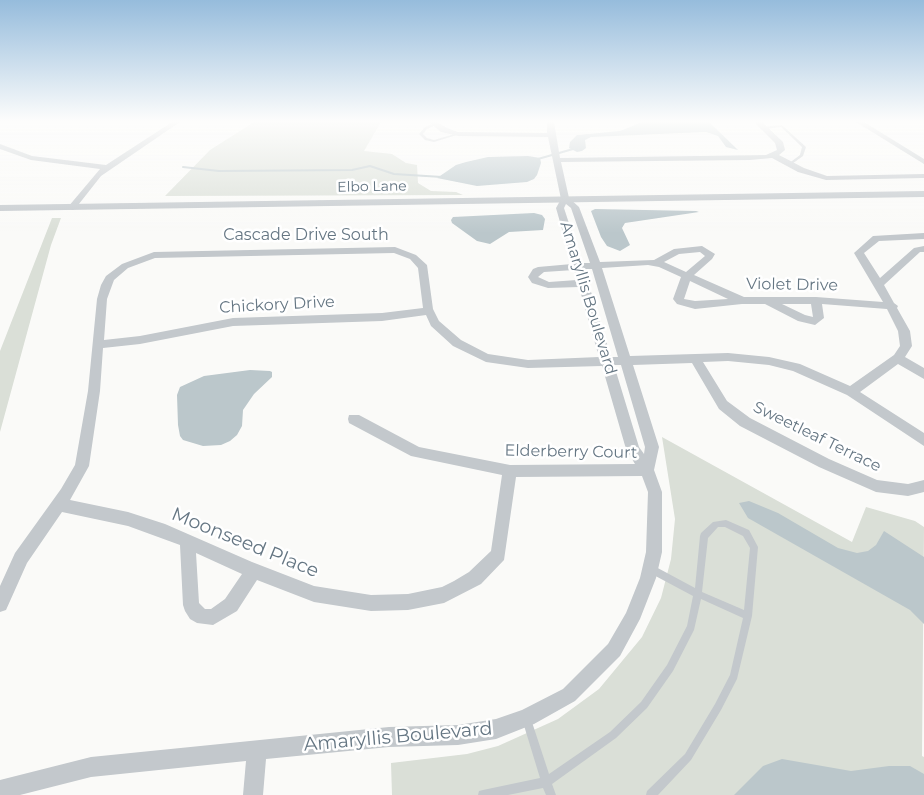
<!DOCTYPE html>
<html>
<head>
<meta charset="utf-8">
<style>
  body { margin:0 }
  canvas { display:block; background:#fafaf8 }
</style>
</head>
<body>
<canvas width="924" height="795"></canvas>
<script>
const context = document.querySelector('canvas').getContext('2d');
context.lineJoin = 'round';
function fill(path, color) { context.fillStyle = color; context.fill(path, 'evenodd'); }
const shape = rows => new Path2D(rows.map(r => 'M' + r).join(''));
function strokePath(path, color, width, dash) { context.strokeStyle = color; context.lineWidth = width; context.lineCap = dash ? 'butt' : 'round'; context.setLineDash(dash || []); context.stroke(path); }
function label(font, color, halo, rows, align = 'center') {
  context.font = font + ' Montserrat,sans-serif'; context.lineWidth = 5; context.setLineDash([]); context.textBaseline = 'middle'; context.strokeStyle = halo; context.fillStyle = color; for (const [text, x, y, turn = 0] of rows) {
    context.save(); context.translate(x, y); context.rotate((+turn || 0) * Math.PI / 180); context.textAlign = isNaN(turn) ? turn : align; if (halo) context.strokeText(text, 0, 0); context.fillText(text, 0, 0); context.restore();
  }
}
const green = shape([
  [254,122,381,122,364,151,392,154,406,163,417,165,418,183,431,191,456,192,463,195,165,196,210,150],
  [52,218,61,218,51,245,0,432,0,351],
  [662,437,852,542,866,507,915,521,924,527,922,756,924,757,924,795,392,795,391,763,467,754,498,746,558,719,599,689,642,637,661,598,671,559,675,519]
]);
const water = shape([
  [642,122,709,122,738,150,726,147,718,136,706,132,591,137,585,140,586,148,582,151,577,152,569,148,570,142,577,135,620,131],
  [528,156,540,158,541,163,537,175,534,179,527,182,477,186,437,178,456,165,466,162,488,157],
  [595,209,696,211,699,212,625,223,622,228,630,245,620,251,607,246,601,237,591,211],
  [534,213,542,215,545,219,543,230,509,232,490,244,477,241,452,223,451,220,453,217],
  [250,370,270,371,272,372,272,377,254,394,243,410,242,426,237,435,230,441,221,445,203,446,183,440,180,436,178,425,177,395,180,387,204,376],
  [749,501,778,513,838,548,857,553,868,551,876,545,884,531,924,557,924,624,910,610,748,518,739,503],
  [782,759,851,771,889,766,910,766,924,774,924,795,734,795,763,766]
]);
const stream = shape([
  [538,159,573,149],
  [183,167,219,171,352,170,370,166,394,174,442,177]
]);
const service = shape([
  [435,123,437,124,436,125,427,129,423,134,427,138,434,140,458,133,460,134,434,142,425,140,419,134,425,127,435,123],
  [782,125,806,147,803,156,789,166,787,165,788,164,800,155,802,147,781,127,764,129,762,128,764,127,782,125],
  [726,520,749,530,758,547,752,616,737,679,721,710,691,760,658,795,646,795,647,791,685,754,715,704,730,675,743,618,701,599,694,630,673,671,647,708,616,738,552,784,556,795,546,795,543,788,508,795,478,795,479,791,483,790,540,778,522,719,524,716,527,714,530,716,549,774,610,732,641,702,667,665,687,626,693,596,648,572,647,569,648,566,651,565,654,566,695,588,700,536,701,533,713,522,726,520],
  [718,527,725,527,743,536,750,548,744,610,702,592,708,538,718,527]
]);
const minor = shape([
  [172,122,180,122,101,176,75,209,72,210,68,207,100,169,31,160,0,149,0,144,32,156,106,165,172,122],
  [429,122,437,122,447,128,458,132,547,133,547,122,554,122,560,158,766,155,777,150,775,143,754,122,762,122,783,142,785,150,779,155,804,168,827,176,924,174,924,178,826,180,798,172,772,158,750,160,561,162,569,198,579,207,600,262,654,260,674,249,702,246,715,254,712,259,694,275,744,297,816,297,883,302,854,253,873,236,924,233,924,239,879,241,864,253,880,278,914,248,924,246,924,252,920,252,884,285,894,303,898,306,897,308,910,331,912,346,905,357,924,368,924,379,898,364,860,392,924,433,924,446,847,395,793,371,769,365,728,361,703,362,727,401,750,418,829,459,877,480,908,484,924,480,924,492,908,496,876,492,819,467,740,426,719,409,692,363,633,365,659,447,654,470,662,492,662,552,656,578,640,619,620,656,575,701,534,724,496,739,458,745,389,747,266,759,263,795,243,795,246,761,91,777,20,795,0,795,0,780,91,757,389,727,458,725,496,719,522,710,563,689,608,644,626,613,640,578,646,552,648,492,642,476,516,477,504,560,481,584,444,603,408,610,371,611,314,602,257,580,237,611,213,625,197,623,190,619,185,611,183,605,180,545,128,526,62,512,27,563,6,610,0,612,0,586,15,553,61,489,75,465,88,391,97,299,101,285,106,276,122,264,154,252,395,247,416,255,427,265,433,309,439,321,461,340,488,354,528,360,599,357,579,287,548,288,532,283,528,277,533,269,538,267,572,264,556,208,561,199,548,137,458,136,441,132,429,122],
  [566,204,571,208,590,263,582,263,564,208,566,204],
  [700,252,705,256,686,272,664,262,679,254,700,252],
  [394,253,410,259,418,268,423,308,382,313,233,318,140,336,104,340,107,299,114,280,128,268,155,258,394,253],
  [648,265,659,267,681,277,673,299,677,304,695,309,742,304,765,304,798,321,815,325,824,318,822,304,887,309,898,331,900,346,894,355,850,386,800,364,769,357,728,353,630,356,602,268,648,265],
  [584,269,592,269,618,357,611,357,584,269],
  [574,270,577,280,549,282,538,277,544,272,574,270],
  [690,281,728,299,695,301,684,299,690,281],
  [782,304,811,304,813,317,805,315,782,304],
  [426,315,431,326,453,346,486,362,528,368,602,366,626,449,635,464,510,465,419,447,359,415,349,415,348,419,349,423,411,456,502,475,491,551,469,572,454,581,442,587,408,594,371,595,314,586,252,562,165,524,128,512,70,500,89,466,100,391,103,348,140,344,233,326,382,321,426,315],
  [614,365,621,365,645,447,644,454,639,447,614,365],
  [196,553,242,574,225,599,211,609,205,609,199,603,196,553],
  [856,122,864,122,924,159,924,164,856,122]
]);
const tertiary = shape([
  [924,191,924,197,0,211,0,205,924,191]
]);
const farStreetnames = [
  ["Elbo Lane",372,187,-1]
];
const streetNames = [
  ["Cascade Drive South",306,235],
  ["Violet Drive",792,285,1],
  ["Amaryllis Boulevard",588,298,73],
  ["Chickory Drive",277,305,-3],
  ["Sweetleaf Terrace",817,437,26],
  ["Elderberry Court",571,452,1]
];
const nearStreetnames = [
  ["Moonseed Place",245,543,22],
  ["Amaryllis Boulevard",398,737,-5]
];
fill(green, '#dadfd7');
fill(water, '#bbc7cb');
strokePath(stream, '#bbc7cb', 2);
fill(service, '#c3c8cc');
fill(minor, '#c3c8cc');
fill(tertiary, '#c3c8cc');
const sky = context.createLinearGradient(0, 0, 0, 233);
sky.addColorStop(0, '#96bcdc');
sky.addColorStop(0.52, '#fdfdfc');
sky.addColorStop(1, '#fdfdfc00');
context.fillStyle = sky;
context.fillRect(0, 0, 924, 233);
label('14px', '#657683', '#fff', farStreetnames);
label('16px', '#657683', '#fff', streetNames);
label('19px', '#657683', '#fff', nearStreetnames);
</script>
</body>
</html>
